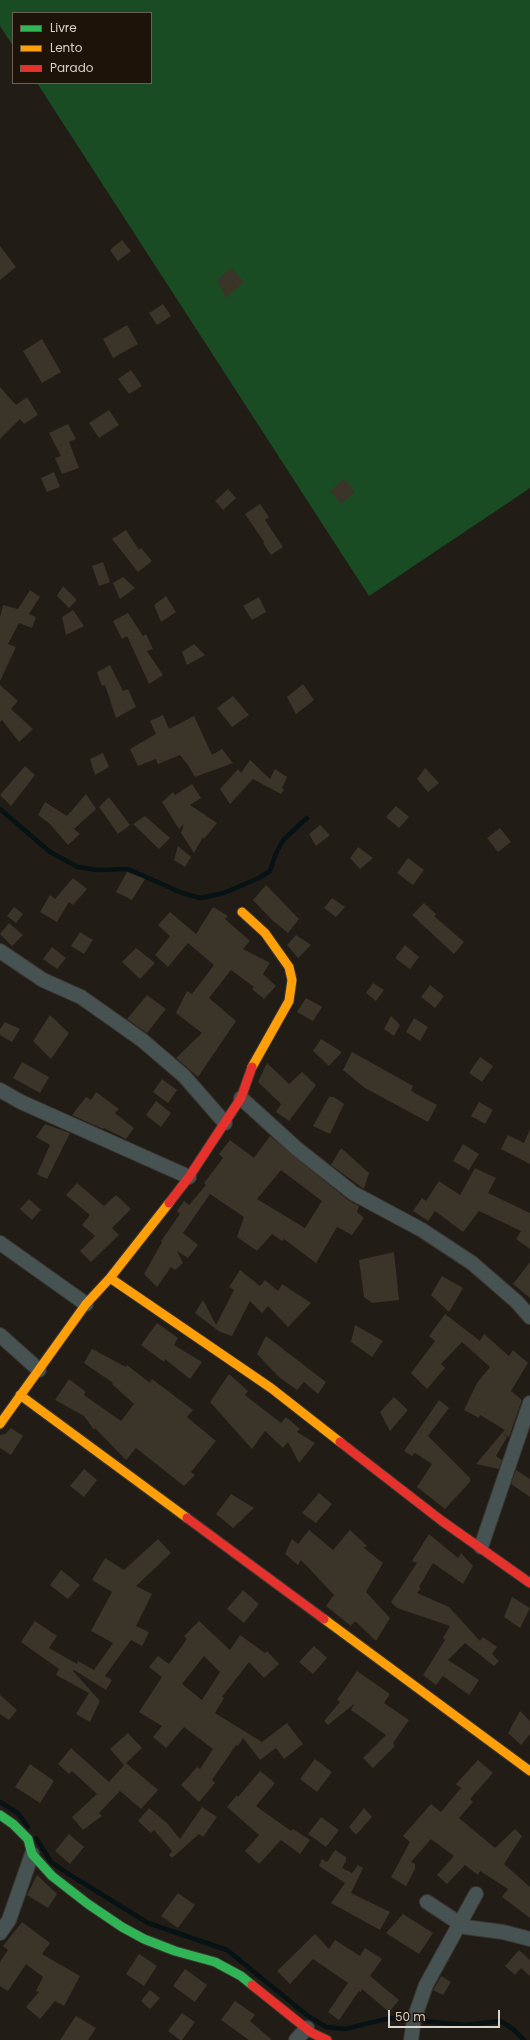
<!DOCTYPE html>
<html>
<head>
<meta charset="utf-8">
<style>
  body { margin:0 }
  #map { position:relative; width:530px; height:2040px; overflow:hidden; background:#211c16; font-family:Poppins,sans-serif }
  canvas { display:block }
  .legend { position:absolute; left:12px; top:12px; width:140px; height:72px; box-sizing:border-box; background:#1d1308; border:1px solid #696056; margin:0; padding:5px 7px; list-style:none; font-size:12px; color:#dad3cb }
  .legend li { display:flex; align-items:center; gap:8px; height:20px }
  .legend b { width:20px; border:1px solid #696056 }
  .scale { position:absolute; left:388px; top:2010px; width:112px; height:18px; box-sizing:border-box; border:2px solid #dad3cb; border-top:0; padding-left:5px; font-size:12px; line-height:14px; white-space:nowrap; color:#dad3cb; -webkit-text-stroke:3px #1d1308; paint-order:stroke }
</style>
</head>
<body>
<div id="map">
<canvas width="530" height="2040"></canvas>
<ul class="legend">
<li><b style="height:5px;background:#30b455"></b>Livre</li>
<li><b style="height:5px;background:#ff9f0a"></b>Lento</li>
<li><b style="height:5px;background:#e5322d"></b>Parado</li>
</ul>
<div class="scale">50 m</div>
</div>
<script>
const context = document.querySelector('canvas').getContext('2d');
context.lineJoin = 'round';
function fill(path, color) { context.fillStyle = color; context.fill(path, 'evenodd'); }
const shape = rows => new Path2D(rows.map(r => 'M' + r).join(''));
function strokePath(path, color, width, dash) { context.strokeStyle = color; context.lineWidth = width; context.lineCap = dash ? 'butt' : 'round'; context.setLineDash(dash || []); context.stroke(path); }
const green = shape([
  [0,0,530,0,530,488,369,596,37,83,151,83,151,13,13,13,13,46,0,26]
]);
const stream = shape([
  [0,809,50,852,78,867,97,870,128,869,182,893,200,898,224,893,259,878,270,871,276,853,284,839,307,818],
  [0,1802,18,1813,28,1827],
  [36,1838,51,1862,67,1873,148,1923,227,1950,308,2016,326,2027,345,2029,390,2018,466,2025,500,2021,513,2029,524,2040]
]);
const building = shape([
  [122,240,131,251,118,261,110,250],
  [0,246,16,267,0,280],
  [231,268,244,282,226,298,217,280],
  [163,304,171,316,157,325,149,313],
  [127,325,138,344,113,358,103,339],
  [42,339,61,372,42,383,23,351],
  [131,370,142,386,129,394,118,379],
  [0,387,16,405,27,397,38,415,24,424,20,419,0,439],
  [109,410,119,425,99,438,89,423],
  [68,424,76,439,69,442,79,468,62,474,55,458,61,456,49,433],
  [54,472,60,487,47,492,41,478],
  [344,479,355,492,341,504,330,491],
  [228,489,236,498,223,510,215,501],
  [260,504,269,517,265,520,283,547,271,555,263,543,264,542,245,514],
  [126,530,139,550,141,548,152,561,138,572,112,539],
  [103,562,110,582,99,586,92,566],
  [123,577,135,588,120,599,113,583],
  [63,586,77,600,69,608,57,596],
  [30,590,40,597,29,614,36,617,32,628,19,623,8,644,16,647,0,681,0,617,3,605,18,609],
  [166,596,176,612,161,622,154,605],
  [259,597,266,612,252,620,243,606],
  [73,610,84,626,66,635,62,617],
  [128,613,143,636,146,634,153,649,147,651,163,675,149,684,127,636,122,639,113,621],
  [194,644,205,655,187,665,182,652],
  [110,665,123,691,128,689,136,707,116,718,105,685,102,686,97,672],
  [303,684,314,700,296,714,287,697],
  [0,685,18,701,11,709,33,729,19,742,2,720,0,722],
  [233,696,249,715,232,727,217,708],
  [163,715,169,729,194,716,212,755,222,749,233,763,195,777,188,765,180,755,158,764,156,759,138,766,130,749,156,734,150,721],
  [103,753,109,767,95,775,90,759],
  [250,760,270,779,275,769,287,777,282,788,284,790,281,794,253,779,230,804,220,789,238,769,241,773],
  [25,766,35,775,11,806,0,795],
  [425,768,439,783,428,792,417,779],
  [192,784,201,798,190,805,217,823,204,839,203,837,194,853,181,833,184,824,179,829,162,802,173,792,175,795],
  [86,794,96,809,74,829,80,834,68,845,50,824,38,815,45,802,67,816],
  [109,797,130,825,118,834,99,807],
  [396,806,409,817,399,828,386,817],
  [145,816,170,838,159,849,133,824],
  [320,825,330,835,316,846,309,834],
  [500,828,511,842,498,852,487,838],
  [178,846,191,857,185,867,174,860],
  [358,847,373,858,360,869,350,858],
  [408,858,424,870,413,885,397,873],
  [127,872,145,879,132,900,116,892],
  [73,878,87,889,73,905,69,902,57,922,40,912,50,895,55,899],
  [266,885,299,919,288,933,272,920,253,900],
  [332,898,345,907,336,917,324,908],
  [424,903,436,914,434,916,464,942,454,954,412,915],
  [14,907,23,914,16,923,7,916],
  [213,907,228,916,225,919,250,941,243,949,270,963,263,974,276,986,264,999,252,989,254,987,231,970,209,998,236,1021,198,1077,176,1058,202,1033,176,1013,187,991,192,994,214,965,188,943,168,967,155,955,170,936,158,925,170,912,196,934],
  [9,923,23,935,12,946,0,934],
  [80,932,93,940,84,954,71,946],
  [296,935,311,945,298,958,287,945],
  [405,945,419,957,410,969,395,958],
  [52,947,66,958,57,969,43,959],
  [136,948,155,963,140,979,122,962],
  [373,983,384,990,376,1001,366,993],
  [430,985,444,996,435,1008,421,997],
  [147,995,166,1009,147,1033,127,1019],
  [306,998,322,1007,313,1021,297,1012],
  [50,1015,69,1033,51,1059,33,1041],
  [391,1016,400,1025,394,1036,384,1029],
  [414,1018,428,1027,420,1041,406,1032],
  [5,1022,20,1029,12,1042,0,1035,0,1029],
  [321,1039,342,1052,329,1066,313,1051],
  [352,1052,413,1086,411,1091,437,1105,428,1122,365,1088,343,1070],
  [480,1057,493,1066,482,1082,469,1073],
  [22,1062,49,1077,40,1093,13,1078],
  [267,1063,289,1084,302,1072,316,1085,289,1121,276,1112,281,1104,258,1082],
  [162,1079,177,1090,168,1103,153,1092],
  [96,1092,119,1109,115,1113,134,1128,126,1139,104,1128,103,1129,72,1115,86,1097,91,1100],
  [329,1097,334,1097,344,1104,330,1134,313,1126],
  [156,1101,171,1113,161,1127,146,1115],
  [479,1102,493,1110,485,1124,471,1116],
  [45,1124,70,1133,47,1179,37,1174,50,1145,36,1137],
  [530,1129,530,1164,501,1149,508,1135,524,1143],
  [270,1136,348,1200,359,1206,357,1212,364,1218,352,1235,337,1227,316,1263,284,1239,282,1241,272,1234,257,1251,237,1237,244,1217,210,1194,183,1233,198,1245,188,1258,177,1251,183,1263,175,1270,171,1267,157,1287,144,1274,162,1242,161,1241,180,1214,177,1211,184,1201,189,1205,206,1185,204,1183,223,1158,219,1154,230,1140,254,1158],
  [281,1170,322,1201,305,1228,257,1199],
  [463,1144,479,1154,469,1170,453,1161],
  [341,1148,369,1173,364,1189,331,1165],
  [475,1168,496,1178,488,1193,530,1213,530,1249,516,1239,521,1231,479,1211,463,1232,435,1211,428,1221,413,1211,422,1198,426,1201,439,1181,460,1195],
  [77,1183,104,1206,116,1195,131,1209,112,1228,119,1235,91,1262,80,1251,95,1236,82,1225,90,1215,66,1195],
  [29,1199,41,1210,32,1220,20,1209],
  [394,1252,399,1300,372,1303,364,1297,359,1260],
  [530,1262,530,1298,513,1284],
  [240,1270,260,1286,265,1280,278,1291,282,1284,311,1303,288,1327,268,1306,262,1313,250,1301,232,1336,220,1332,195,1313,203,1300,216,1325,234,1290,229,1287],
  [442,1276,463,1288,449,1312,431,1295],
  [445,1314,480,1341,484,1334,509,1356,513,1350,528,1363,511,1391,522,1400,509,1437,502,1433,505,1430,480,1415,479,1418,464,1410,477,1383,490,1367,462,1342,441,1364,445,1368,427,1389,411,1373,435,1341,429,1336],
  [157,1323,178,1338,174,1345,202,1362,190,1379,165,1359,164,1362,141,1345],
  [355,1325,383,1341,372,1357,351,1342],
  [266,1336,326,1382,318,1394,304,1382,297,1390,279,1377,257,1354],
  [92,1349,126,1367,127,1365,150,1383,152,1379,193,1410,187,1417,216,1441,191,1472,195,1475,184,1486,136,1448,126,1460,95,1428,94,1430,84,1416,55,1400,69,1379,86,1392,84,1395,121,1421,134,1404,112,1384,113,1383,84,1363],
  [229,1374,248,1391,245,1395,281,1423,286,1417,300,1429,297,1432,315,1443,299,1463,288,1442,283,1448,265,1431,252,1449,210,1402],
  [394,1397,408,1410,390,1431,380,1412],
  [439,1400,449,1408,428,1436,470,1478,470,1482,445,1509,417,1487,432,1464,415,1453,412,1456,404,1451],
  [11,1428,23,1436,11,1455,0,1448,0,1435,5,1434],
  [502,1433,507,1437,496,1456,502,1460,499,1469,476,1464],
  [84,1469,97,1480,84,1497,70,1486],
  [516,1470,530,1479,530,1497,511,1484],
  [319,1493,332,1504,316,1523,302,1513],
  [231,1494,254,1508,233,1528,216,1514],
  [309,1530,333,1550,350,1530,367,1546,364,1548,383,1563,366,1592,390,1618,376,1641,355,1621,351,1626,326,1606,334,1595,301,1560,298,1565,285,1554,292,1539,298,1544],
  [429,1534,458,1558,461,1553,473,1566,463,1584,433,1563,419,1587,421,1589,417,1593,449,1607,480,1641,483,1637,497,1647,492,1654,499,1661,494,1666,465,1643,448,1660,479,1680,469,1695,443,1676,436,1685,423,1675,445,1640,443,1638,450,1626,397,1608,391,1602,417,1563,412,1561],
  [158,1539,171,1553,136,1586,152,1594,136,1626,149,1632,142,1646,131,1640,105,1676,112,1680,106,1690,74,1670,73,1671,100,1701,90,1722,76,1714,89,1693,56,1675,59,1669,21,1642,35,1621,57,1636,49,1648,77,1664,78,1661,94,1670,113,1643,91,1631,112,1592,92,1580,105,1558,124,1570],
  [61,1570,80,1585,68,1599,50,1585],
  [243,1590,259,1604,244,1623,227,1609],
  [512,1597,530,1608,520,1628,504,1617],
  [199,1621,230,1650,240,1635,265,1653,267,1651,279,1664,264,1678,249,1662,222,1697,224,1698,215,1713,262,1742,287,1723,303,1744,284,1759,276,1748,260,1760,243,1738,238,1746,236,1745,212,1780,215,1783,199,1802,181,1785,197,1767,200,1769,213,1749,184,1727,166,1748,153,1737,162,1726,139,1712,162,1677,149,1667,158,1656,169,1664,187,1639,184,1636],
  [204,1656,220,1672,202,1700,182,1684],
  [314,1646,327,1658,313,1674,299,1662],
  [357,1671,390,1694,384,1703,409,1720,393,1743,395,1746,373,1768,363,1758,386,1735,351,1710,354,1704,328,1725,324,1721,340,1702,337,1700],
  [0,1695,17,1710,9,1720,0,1714],
  [520,1711,530,1721,530,1734,521,1745,508,1733],
  [128,1733,142,1748,124,1765,110,1749],
  [71,1748,109,1782,126,1763,158,1790,141,1809,120,1791,99,1813,102,1816,83,1830,72,1817,97,1794,72,1771,69,1774,58,1764],
  [315,1759,332,1772,317,1792,300,1779],
  [478,1760,493,1773,470,1799,473,1802,459,1818,495,1848,515,1829,522,1836,504,1864,530,1887,530,1918,502,1897,508,1889,480,1871,478,1875,465,1865,447,1884,437,1875,454,1856,431,1839,411,1862,415,1864,415,1869,406,1886,391,1877,410,1842,403,1836,431,1804,441,1812,461,1788,456,1784],
  [30,1764,54,1781,40,1803,15,1787],
  [260,1771,275,1783,256,1806,291,1831,293,1829,310,1840,300,1854,281,1840,259,1864,245,1851,259,1835,227,1807,237,1795,238,1797],
  [202,1807,217,1817,203,1837,199,1834,172,1858,169,1855,172,1851,154,1830,151,1833,138,1821,149,1808,167,1823,180,1839],
  [364,1808,372,1817,356,1835,349,1827],
  [321,1817,339,1830,326,1847,308,1834],
  [69,1834,84,1847,70,1864,55,1851],
  [335,1850,346,1857,346,1861,342,1868,352,1873,358,1865,363,1868,351,1893,390,1912,380,1930,331,1903,345,1883,319,1866,322,1859,327,1862],
  [37,1875,57,1894,48,1908,27,1895],
  [178,1893,195,1905,178,1928,161,1916],
  [403,1914,433,1933,419,1954,386,1933],
  [22,1922,50,1943,42,1954,80,1976,64,2006,55,2001,40,2019,26,2007,39,1992,36,1991,43,1977,26,1964,8,1991,0,1986,0,1962,8,1950,3,1946],
  [315,1934,329,1949,335,1940,360,1956,365,1948,382,1959,370,1976,399,2000,389,2012,362,1989,361,1992,359,1991,339,2020,328,2012,348,1983,313,1959,290,1984,277,1971],
  [519,1950,530,1960,530,1976,521,1968,515,1975,505,1966],
  [139,1954,157,1966,144,1986,126,1974],
  [185,1969,207,1985,195,2002,173,1986],
  [441,1976,451,1982,443,1995,433,1990],
  [150,1990,160,1998,150,2009,141,2001],
  [235,2001,255,2015,250,2021,272,2040,249,2040,221,2020],
  [182,2013,195,2022,182,2040,180,2040,168,2031],
  [76,2016,96,2028,88,2040,60,2040]
]);
const street = shape([
  [0,951,43,980,81,997,142,1040,184,1076,225,1123],
  [0,1090,21,1102,189,1177],
  [241,1098,296,1148,353,1193,422,1230,472,1263,517,1302,530,1317],
  [0,1243,86,1304],
  [0,1335,39,1370],
  [481,1547,530,1403],
  [427,1902,465,1927,503,1932,530,1939],
  [0,1933,9,1920,32,1854],
  [296,2040,307,2028],
  [411,2040,414,2019,426,1985,476,1894]
]);
const fast = shape([
  [0,1815,13,1824,28,1839,32,1854,52,1876,88,1904,122,1927,144,1939,175,1951,215,1962,241,1976,252,1985]
]);
const slow = shape([
  [242,912,265,933,289,967,292,980,289,1001,252,1067],
  [110,1278,271,1388,340,1442],
  [20,1395,187,1518],
  [0,1424,86,1304,110,1278,169,1203],
  [324,1619,530,1771]
]);
const jam = shape([
  [169,1203,189,1177,241,1098,252,1067],
  [340,1442,442,1521,530,1583],
  [187,1518,324,1619],
  [252,1985,312,2033,327,2040]
]);
fill(green, '#1a4c23');
strokePath(stream, '#061213', 4.5);
fill(building, '#3b3429');
strokePath(street, '#3a3630', 16);
strokePath(fast, '#3a3630', 11);
strokePath(slow, '#3a3630', 11);
strokePath(jam, '#3a3630', 11);
strokePath(street, '#475353', 14);
strokePath(fast, '#30b455', 9);
strokePath(slow, '#ff9f0a', 9);
strokePath(jam, '#e5322d', 9);
</script>
</body>
</html>
